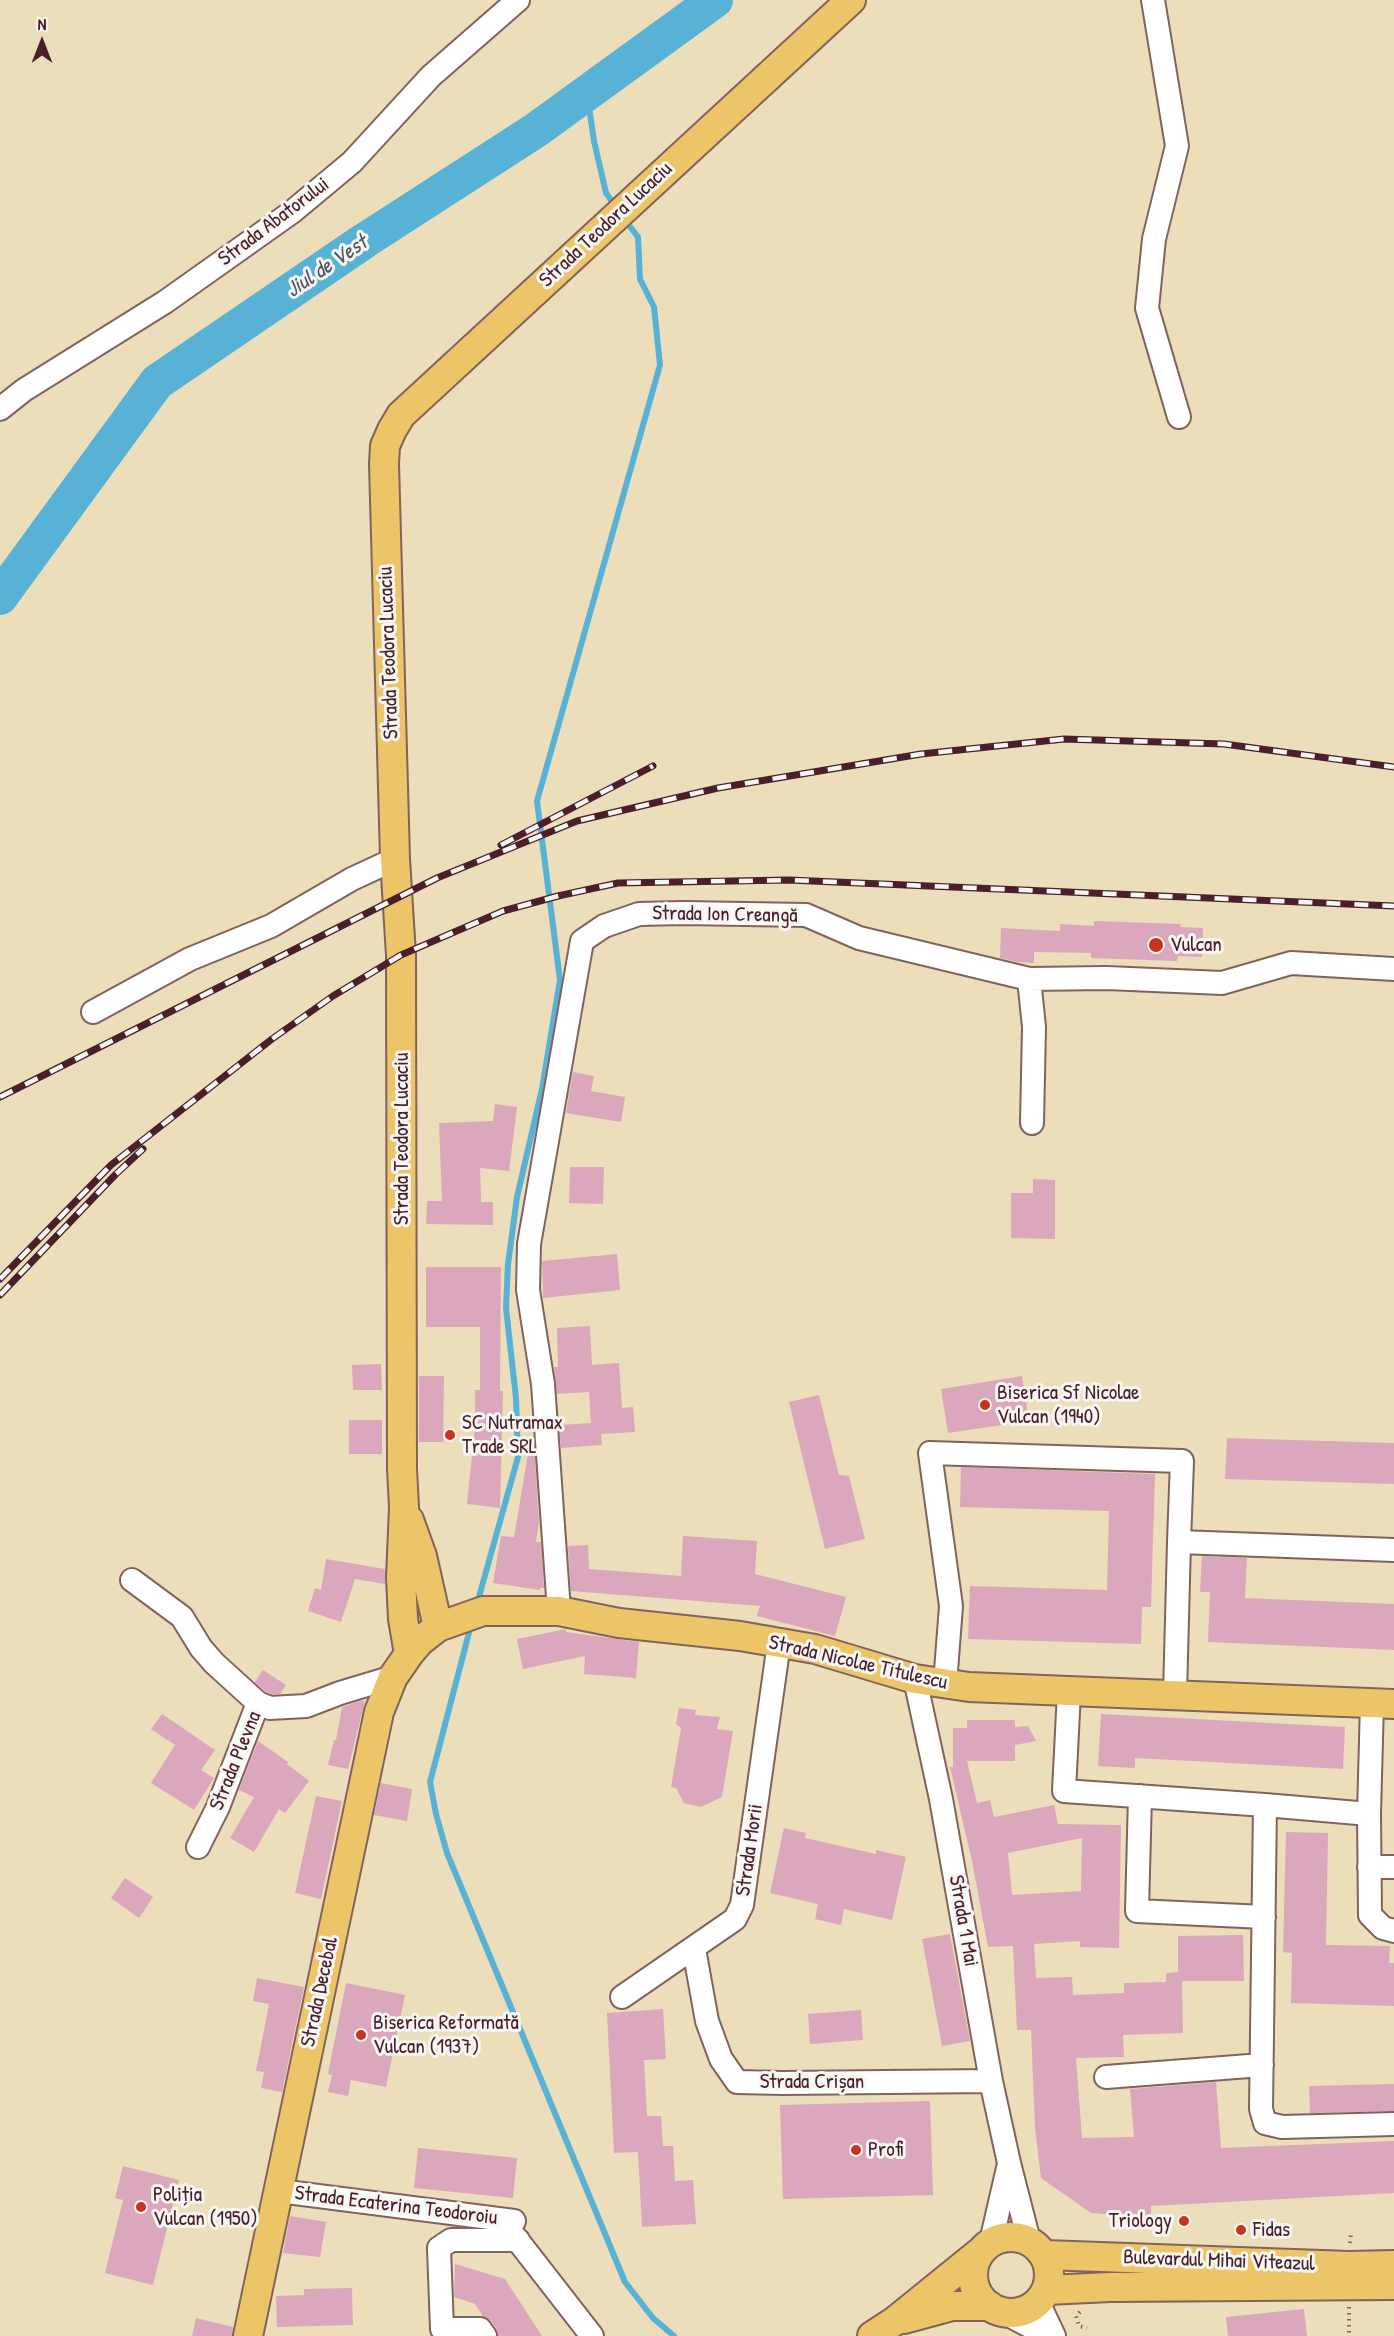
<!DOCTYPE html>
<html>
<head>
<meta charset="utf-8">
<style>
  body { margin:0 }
  #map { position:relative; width:1394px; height:2336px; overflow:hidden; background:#ecdeba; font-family:"Patrick Hand",sans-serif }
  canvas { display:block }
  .north { position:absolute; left:12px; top:12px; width:60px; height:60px; -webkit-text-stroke:4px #f6f6f2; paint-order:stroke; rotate:0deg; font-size:16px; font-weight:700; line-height:24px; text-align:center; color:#4a1f2b }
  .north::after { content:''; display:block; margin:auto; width:21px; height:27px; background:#4a1f2b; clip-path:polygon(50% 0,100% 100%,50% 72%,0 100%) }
</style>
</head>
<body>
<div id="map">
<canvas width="1394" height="2336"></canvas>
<div class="north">N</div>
</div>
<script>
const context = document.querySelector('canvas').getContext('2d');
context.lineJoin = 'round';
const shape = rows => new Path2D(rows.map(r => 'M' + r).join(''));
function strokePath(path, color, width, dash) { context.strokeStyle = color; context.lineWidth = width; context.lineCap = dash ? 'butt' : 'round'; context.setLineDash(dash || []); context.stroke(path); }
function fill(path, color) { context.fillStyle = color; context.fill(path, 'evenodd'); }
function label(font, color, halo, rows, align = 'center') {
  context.font = font + ' "Patrick Hand",sans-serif'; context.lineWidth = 6; context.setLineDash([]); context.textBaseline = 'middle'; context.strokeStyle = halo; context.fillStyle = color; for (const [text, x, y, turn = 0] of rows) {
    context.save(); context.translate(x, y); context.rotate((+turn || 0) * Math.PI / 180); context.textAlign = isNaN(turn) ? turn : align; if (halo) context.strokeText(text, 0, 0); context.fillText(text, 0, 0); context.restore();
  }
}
const stream = shape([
  [587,93,594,141,606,193,616,207],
  [477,1604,518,1457,516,1398,506,1308,508,1264,517,1197,542,1089,560,980,537,801,660,365,654,307,640,279,638,237,625,220],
  [471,1625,430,1782,436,1814,447,1853,625,2282,653,2318,674,2336]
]);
const river = shape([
  [0,597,157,382,364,241,536,130,715,0]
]);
const building = shape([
  [1094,921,1181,924,1180,927,1203,928,1202,957,1178,956,1177,961,1091,958,1091,953,1034,952,1034,963,1017,962,1000,958,1001,928,1060,931,1060,924,1094,926],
  [573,1072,594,1076,591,1091,625,1097,621,1122,566,1113],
  [495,1104,517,1107,509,1171,480,1168,481,1202,493,1202,493,1225,426,1224,427,1201,442,1201,439,1123,493,1121],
  [570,1167,604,1167,603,1204,569,1203],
  [1033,1179,1055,1180,1055,1239,1011,1238,1011,1193,1033,1193],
  [617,1254,620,1290,543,1298,542,1261],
  [426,1267,501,1267,500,1391,503,1391,500,1508,467,1504,475,1426,475,1390,480,1390,480,1327,426,1327],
  [590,1326,592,1365,619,1363,622,1408,633,1407,635,1432,601,1434,602,1445,561,1448,559,1425,591,1423,589,1392,557,1394,554,1367,558,1367,557,1328],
  [381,1364,382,1390,353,1390,352,1365],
  [419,1376,444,1376,443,1442,419,1442],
  [1022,1376,1029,1421,948,1433,941,1389],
  [819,1395,839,1475,849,1476,865,1539,825,1549,789,1402],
  [349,1420,382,1420,382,1454,349,1454],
  [1227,1438,1394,1443,1394,1484,1225,1479],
  [530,1442,534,1443,539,1523,536,1542,541,1542,544,1588,540,1588,540,1590,493,1583,501,1536,514,1537],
  [961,1467,1155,1474,1151,1607,1142,1607,1141,1644,968,1639,970,1586,1107,1590,1109,1511,960,1507],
  [683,1536,757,1541,755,1574,846,1597,835,1636,757,1616,760,1606,571,1591,568,1546,588,1545,589,1569,681,1576],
  [1202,1556,1247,1558,1245,1598,1394,1604,1394,1650,1208,1642,1210,1592,1200,1592],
  [326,1559,385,1569,385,1584,355,1579,341,1622,308,1611,315,1588,321,1590],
  [566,1629,566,1632,639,1642,636,1678,584,1674,585,1656,523,1669,517,1639],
  [263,1670,286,1685,280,1694,272,1694,265,1691,255,1682],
  [361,1701,365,1701,348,1769,328,1765,334,1740,336,1740,342,1707],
  [679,1708,696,1710,695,1715,720,1717,717,1729,733,1731,722,1797,701,1807,684,1803,676,1788,671,1787,681,1728,676,1724],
  [162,1714,215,1750,201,1770,214,1778,194,1810,151,1783,175,1745,151,1729],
  [1101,1714,1345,1727,1343,1769,1135,1758,1135,1768,1098,1766],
  [967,1720,1015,1720,1015,1727,1028,1726,1036,1741,1015,1745,1015,1761,967,1761,977,1803,990,1800,994,1817,1054,1805,1058,1824,1121,1825,1119,1948,1080,1947,1080,1941,1034,1944,1036,1978,1072,1977,1073,1995,1124,1993,1124,1983,1166,1982,1166,1973,1178,1972,1178,1936,1243,1935,1244,1981,1182,1981,1183,2033,1123,2035,1124,2057,1076,2058,1082,2138,1134,2137,1130,2089,1216,2082,1221,2148,1394,2141,1394,2193,1151,2206,1151,2218,1091,2213,1041,2178,1035,2128,1031,2030,1017,2030,1013,1946,988,1947,972,1861,950,1767,953,1767,953,1728,967,1728],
  [1082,1838,1081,1891,1012,1895,1008,1853],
  [258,1741,288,1762,287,1764,309,1781,285,1813,279,1809,254,1852,230,1838,254,1797,239,1790],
  [381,1783,412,1789,407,1821,374,1815],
  [316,1796,342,1801,321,1899,295,1893],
  [784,1828,806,1833,805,1838,876,1854,876,1850,906,1857,892,1920,844,1909,841,1925,815,1919,818,1904,770,1893],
  [1286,1832,1328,1833,1326,1945,1390,1946,1389,1963,1394,1963,1394,2006,1291,2003,1292,1953,1283,1952],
  [125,1878,153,1897,139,1918,111,1898],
  [950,1934,970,2041,942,2046,922,1939],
  [257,1978,304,1987,282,2092,261,2088,264,2072,256,2071,269,2004,253,2001],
  [346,1983,405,1995,386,2087,351,2080,348,2096,328,2092,332,2075,328,2074],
  [663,2009,666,2059,644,2060,647,2116,661,2116,663,2146,673,2146,675,2181,693,2180,696,2224,642,2227,638,2152,614,2153,607,2013],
  [861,2010,863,2040,810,2044,808,2014],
  [1394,2084,1394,2111,1310,2113,1309,2086],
  [930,2101,933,2195,783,2199,780,2105],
  [418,2148,517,2158,513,2198,414,2188],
  [123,2166,179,2180,153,2285,105,2273,123,2200,115,2198],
  [290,2216,326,2222,320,2257,283,2253],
  [455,2264,505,2279,542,2336,498,2336,496,2328,491,2321,483,2316,475,2304,454,2297],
  [352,2288,353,2325,277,2327,276,2296,304,2295,304,2289],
  [1304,2309,1307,2336,1228,2336,1226,2317],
  [196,2318,233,2327,232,2336,192,2336]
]);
const path = shape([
  [1350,2243,1351,2232],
  [1349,2307,1349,2336],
  [1080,2312,1076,2316,1079,2326,1087,2328]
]);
const minor = shape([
  [1153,0,1177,146,1154,239,1147,308,1179,417],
  [0,409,24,390,165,302,292,212,352,162,431,76,518,0],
  [1029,979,1034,1027,1032,1123],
  [93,1012,190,959,271,926,352,879,395,859],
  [132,1580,182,1617,201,1648,214,1663,258,1703,270,1708,306,1706,340,1693,393,1677],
  [559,1611,543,1384,528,1290,529,1244,582,941,604,926,639,914,683,913,806,915,859,938,1029,979,1107,978,1222,983,1291,963,1394,969],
  [915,1679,941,1799,991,2081,1009,2163,1029,2241],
  [945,1684,951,1606,930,1453,1182,1461,1179,1542],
  [1069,1692,1064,1791,1265,1805,1261,2109,1265,2123,1282,2127,1394,2124],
  [1175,1695,1179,1542,1394,1550],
  [1372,1703,1369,1814,1370,1915,1383,1928,1394,1931],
  [1140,1796,1137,1911,1264,1917],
  [1265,1805,1369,1814],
  [198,1847,218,1807,258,1703],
  [1369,1867,1394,1867],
  [694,1949,707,2021,721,2059,737,2082,783,2083,991,2081],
  [622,1997,735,1919,742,1905,779,1643],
  [1106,2077,1262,2065],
  [279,2191,514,2221],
  [508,2228,592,2336],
  [991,2242,1008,2168],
  [1038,2302,1054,2336],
  [1003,2312,1048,2336],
  [485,2336,480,2329,442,2329,439,2248,451,2240,518,2240]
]);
const major = shape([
  [409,1520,422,1556,438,1627],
  [409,1654,403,1619,401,1578,404,1507,402,1469,401,955,395,859,384,464,385,446,392,430,401,415,851,0],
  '973 2275a38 38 0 1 1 76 0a38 38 0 1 1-76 0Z',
  [1045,2255,1349,2266,1394,2265],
  [1047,2290,1110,2287,1394,2285],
  [904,2319,952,2306,990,2306],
  [248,2336,379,1712,393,1677,409,1654,420,1641,438,1627,483,1611,559,1611,619,1623,740,1636,815,1649,915,1679,969,1687,1394,1704],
  [872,2336,895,2321,979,2253]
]);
const rail = shape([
  [501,845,653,766],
  [0,1097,437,878,577,821,718,788,921,754,1064,739,1224,744,1394,767],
  [0,1279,111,1165,272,1039,333,996,401,955,503,911,558,896,618,883,789,880,1394,906],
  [0,1295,116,1174,143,1149]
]);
const markers = [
  [1156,945,8,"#c8321e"],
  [985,1405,6,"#c8321e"],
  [450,1435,6,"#c8321e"],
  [361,2035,6,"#c8321e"],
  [856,2150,6,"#c8321e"],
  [141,2207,6,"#c8321e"],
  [1184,2221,6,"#c8321e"],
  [1241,2230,6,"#c8321e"]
];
const streetNames = [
  ["Strada Abatorului",274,222,-37],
  ["Strada Teodora Lucaciu",606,225,-43],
  ["Strada Teodora Lucaciu",389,653,-92],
  ["Strada Ion Creangă",725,915,1],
  ["Strada Teodora Lucaciu",402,1139,-90],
  ["Strada Nicolae Titulescu",858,1663,13],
  ["Strada Plevna",236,1761,-68],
  ["Strada Morii",750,1850,-82],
  ["Strada 1 Mai",963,1921,80],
  ["Strada Decebal",320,1992,-78],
  ["Strada Crișan",812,2082],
  ["Strada Ecaterina Teodoroiu",396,2206,7],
  ["Bulevardul Mihai Viteazul",1219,2261,2]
];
const poiNames = [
  ["Vulcan",1170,945],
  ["Biserica Sf Nicolae",997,1393],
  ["Vulcan (1940)",997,1417],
  ["SC Nutramax",462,1423],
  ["Trade SRL",462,1447],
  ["Biserica Reformată",373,2023],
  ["Vulcan (1937)",373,2047],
  ["Profi",868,2150],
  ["Poliția",153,2195],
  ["Vulcan (1950)",153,2219],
  ["Triology",1172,2221,"right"],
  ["Fidas",1253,2230]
];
const waterNames = [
  ["Jiul de Vest",327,267,-34]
];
strokePath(stream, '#57b2d5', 6);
strokePath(river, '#57b2d5', 36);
fill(building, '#dba7bc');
strokePath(minor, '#83625d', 26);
strokePath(major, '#83625d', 32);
strokePath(path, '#83625d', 4, [1.5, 4.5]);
strokePath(minor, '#fff', 22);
strokePath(major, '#edc569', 28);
strokePath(rail, '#4a1f2b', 7);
strokePath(rail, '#f6f6f2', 4.5, [14]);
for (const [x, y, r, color] of markers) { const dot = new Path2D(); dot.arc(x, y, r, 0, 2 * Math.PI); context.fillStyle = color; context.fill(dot); strokePath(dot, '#f6f6f2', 2); }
label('21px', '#4a1f2b', '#f6f6f2', streetNames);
label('21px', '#4a1f2b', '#f6f6f2', poiNames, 'left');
label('italic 22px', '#4f5266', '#f6f6f2', waterNames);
</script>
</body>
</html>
